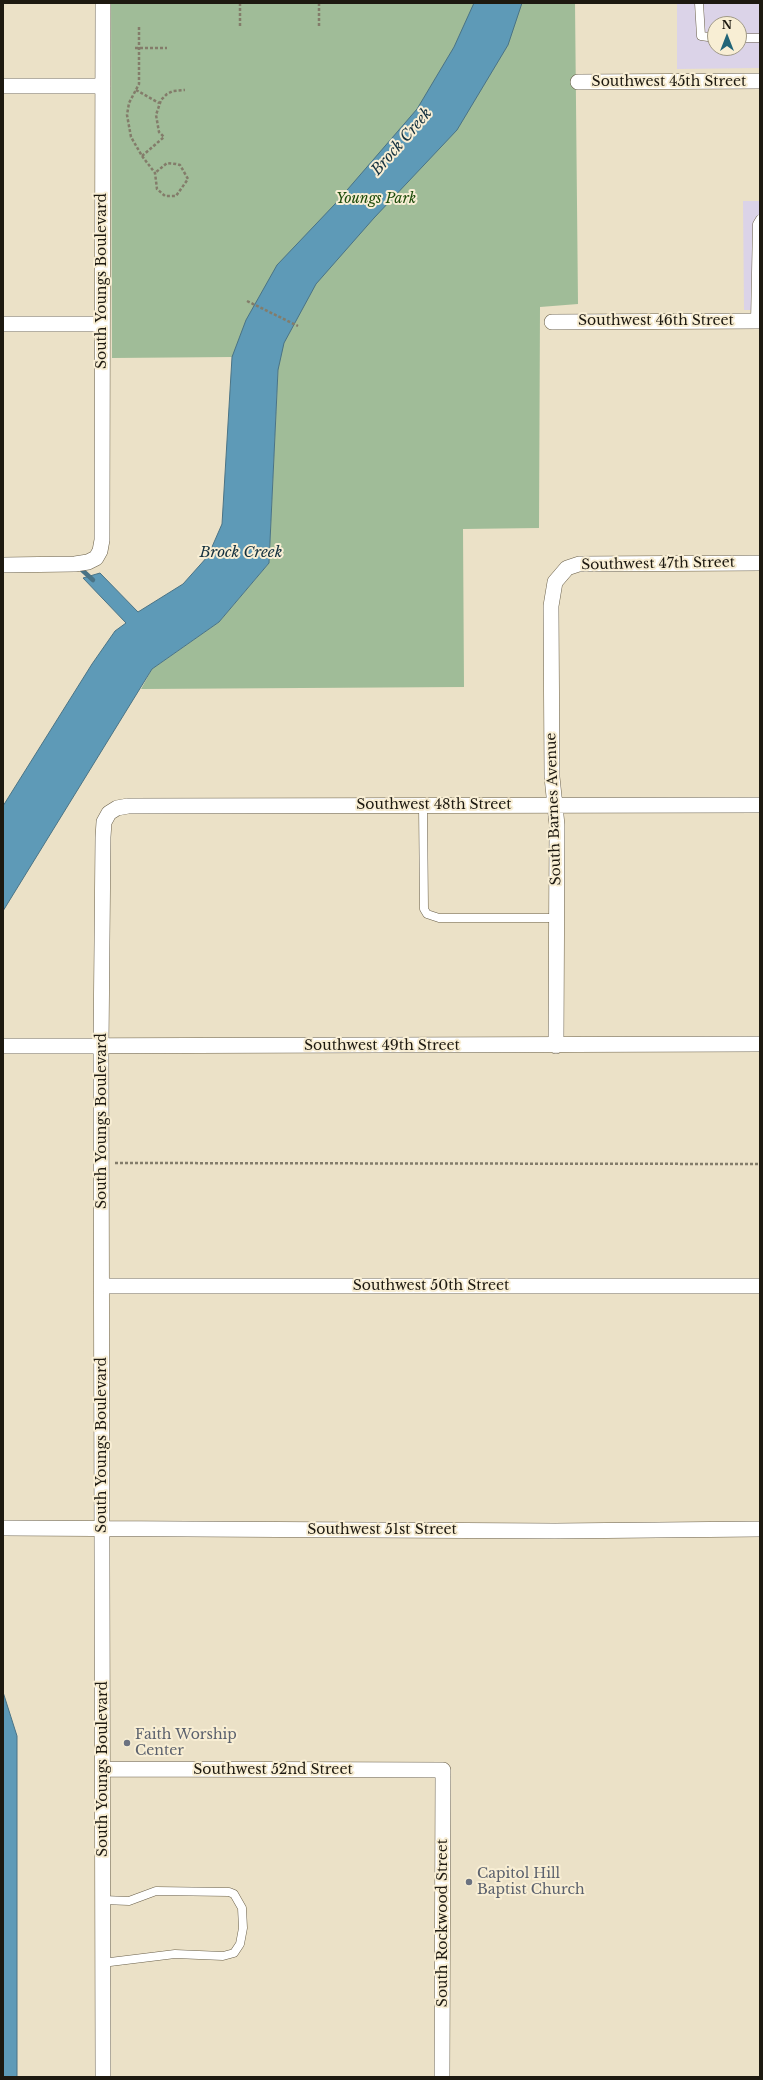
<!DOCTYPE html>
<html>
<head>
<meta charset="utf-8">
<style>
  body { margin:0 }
  #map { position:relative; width:763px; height:2080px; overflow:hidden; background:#ebe1c7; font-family:"Libre Baskerville",serif }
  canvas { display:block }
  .frame { position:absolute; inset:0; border:4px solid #1d1910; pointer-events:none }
  .north { position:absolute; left:707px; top:16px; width:40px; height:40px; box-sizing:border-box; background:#f8eed4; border:1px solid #a09986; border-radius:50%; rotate:0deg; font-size:11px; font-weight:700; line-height:16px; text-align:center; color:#1d1910 }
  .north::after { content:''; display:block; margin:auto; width:14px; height:18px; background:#226578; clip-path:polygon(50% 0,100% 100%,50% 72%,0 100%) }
</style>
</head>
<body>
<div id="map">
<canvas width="763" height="2080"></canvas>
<div class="frame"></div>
<div class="north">N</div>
</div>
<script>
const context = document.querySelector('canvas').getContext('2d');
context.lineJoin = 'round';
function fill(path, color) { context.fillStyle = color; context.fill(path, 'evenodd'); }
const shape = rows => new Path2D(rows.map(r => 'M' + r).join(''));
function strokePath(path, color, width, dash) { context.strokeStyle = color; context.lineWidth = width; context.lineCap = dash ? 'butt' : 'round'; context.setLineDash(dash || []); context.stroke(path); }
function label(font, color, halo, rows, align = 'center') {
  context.font = font + ' "Libre Baskerville",serif'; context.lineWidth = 4; context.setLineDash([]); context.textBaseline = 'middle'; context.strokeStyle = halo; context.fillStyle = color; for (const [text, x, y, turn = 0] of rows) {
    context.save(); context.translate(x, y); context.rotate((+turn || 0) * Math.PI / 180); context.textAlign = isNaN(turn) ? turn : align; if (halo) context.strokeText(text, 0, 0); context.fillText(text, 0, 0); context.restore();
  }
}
const commercial = shape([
  [677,3,760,3,760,68,677,69],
  [715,24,739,24,739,48,715,48],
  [743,201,760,201,760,310,744,310]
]);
const green = shape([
  [111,3,575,3,578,304,540,307,539,528,463,529,464,687,141,689,152,669,219,622,269,563,278,370,232,357,112,358]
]);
const water = shape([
  [474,3,522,3,508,45,457,130,374,218,316,284,284,343,278,370,269,563,219,622,152,669,3,911,3,806,92,664,115,631,126,623,83,578,100,573,138,612,183,584,208,556,222,524,232,357,246,320,277,265,335,204,417,109,454,47,474,3],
  [3,1692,17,1736,17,2077,3,2077,3,1692]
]);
const stream = shape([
  [82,570,93,580]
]);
const path = shape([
  [240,3,240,27],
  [319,3,319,26],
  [139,27,139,84,129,103,127,115,131,137,142,156,155,173,157,189,165,196,176,196,188,179,180,165,176,164,167,163,155,173],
  [135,48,167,48],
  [136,90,159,103],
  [142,156,164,137,159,132,156,115,161,100,167,94,173,91,185,90],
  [247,301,298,326],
  [115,1163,760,1164]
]);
const service = shape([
  [699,3,701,36,715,38],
  [739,38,760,38],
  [755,321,757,224,760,219],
  [423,805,424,909,427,914,439,918,556,918],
  [102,1963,175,1954,223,1956,234,1953,240,1944,243,1928,242,1908,234,1894,229,1892,156,1891,129,1901,103,1900]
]);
const minor = shape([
  [578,82,760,81],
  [3,86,103,86],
  [552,322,760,321],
  [3,324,102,324],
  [3,565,75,564,88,562,96,558,100,551,102,540,103,3],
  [3,1046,760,1044],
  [556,1046,557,825,552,777,551,606,555,582,567,568,579,564,760,563],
  [102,1286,760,1286],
  [3,1528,555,1531,760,1529],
  [103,1769,443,1770,442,2077],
  [103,2077,101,1046,103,837,104,822,109,813,117,808,128,806,760,805]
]);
const markers = [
  [127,1743,4,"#6b7280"],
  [469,1882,4,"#6b7280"]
];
const streetNames = [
  ["Southwest 45th Street",669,82],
  ["South Youngs Boulevard",102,281,-90],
  ["Southwest 46th Street",656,321],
  ["Southwest 47th Street",658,564,-1],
  ["Southwest 48th Street",434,805],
  ["South Barnes Avenue",554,809,-92],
  ["Southwest 49th Street",382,1046],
  ["South Youngs Boulevard",102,1121,-90],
  ["Southwest 50th Street",431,1286],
  ["South Youngs Boulevard",102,1445,-90],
  ["Southwest 51st Street",382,1530],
  ["South Youngs Boulevard",103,1769,-90],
  ["Southwest 52nd Street",273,1770],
  ["South Rockwood Street",443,1923,-90]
];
const parkNames = [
  ["Youngs Park",376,199]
];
const worshipNames = [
  ["Faith Worship",135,1735],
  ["Center",135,1751],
  ["Capitol Hill",477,1874],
  ["Baptist Church",477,1890]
];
const waterNames = [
  ["Brock Creek",402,142,-49],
  ["Brock Creek",241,553]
];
fill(commercial, '#dbd3e8');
fill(green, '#a0bc98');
fill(water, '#5e9ab7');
strokePath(water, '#4a7385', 1);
strokePath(stream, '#4a7385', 4.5);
strokePath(service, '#695f49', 9);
strokePath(minor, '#695f49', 16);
strokePath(path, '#837c6a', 2.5, [3, 2]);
strokePath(service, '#fff', 8);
strokePath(minor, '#fff', 15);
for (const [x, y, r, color] of markers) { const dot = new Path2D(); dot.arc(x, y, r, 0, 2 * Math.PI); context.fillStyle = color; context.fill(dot); strokePath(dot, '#f8eed4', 1.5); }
label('14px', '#1d1910', '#f8eed4', streetNames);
label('italic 14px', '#1e4c0b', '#f8eed4', parkNames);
label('14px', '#5b616d', '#f8eed4', worshipNames, 'left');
label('italic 15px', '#14313f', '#f8eed4', waterNames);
</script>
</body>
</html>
